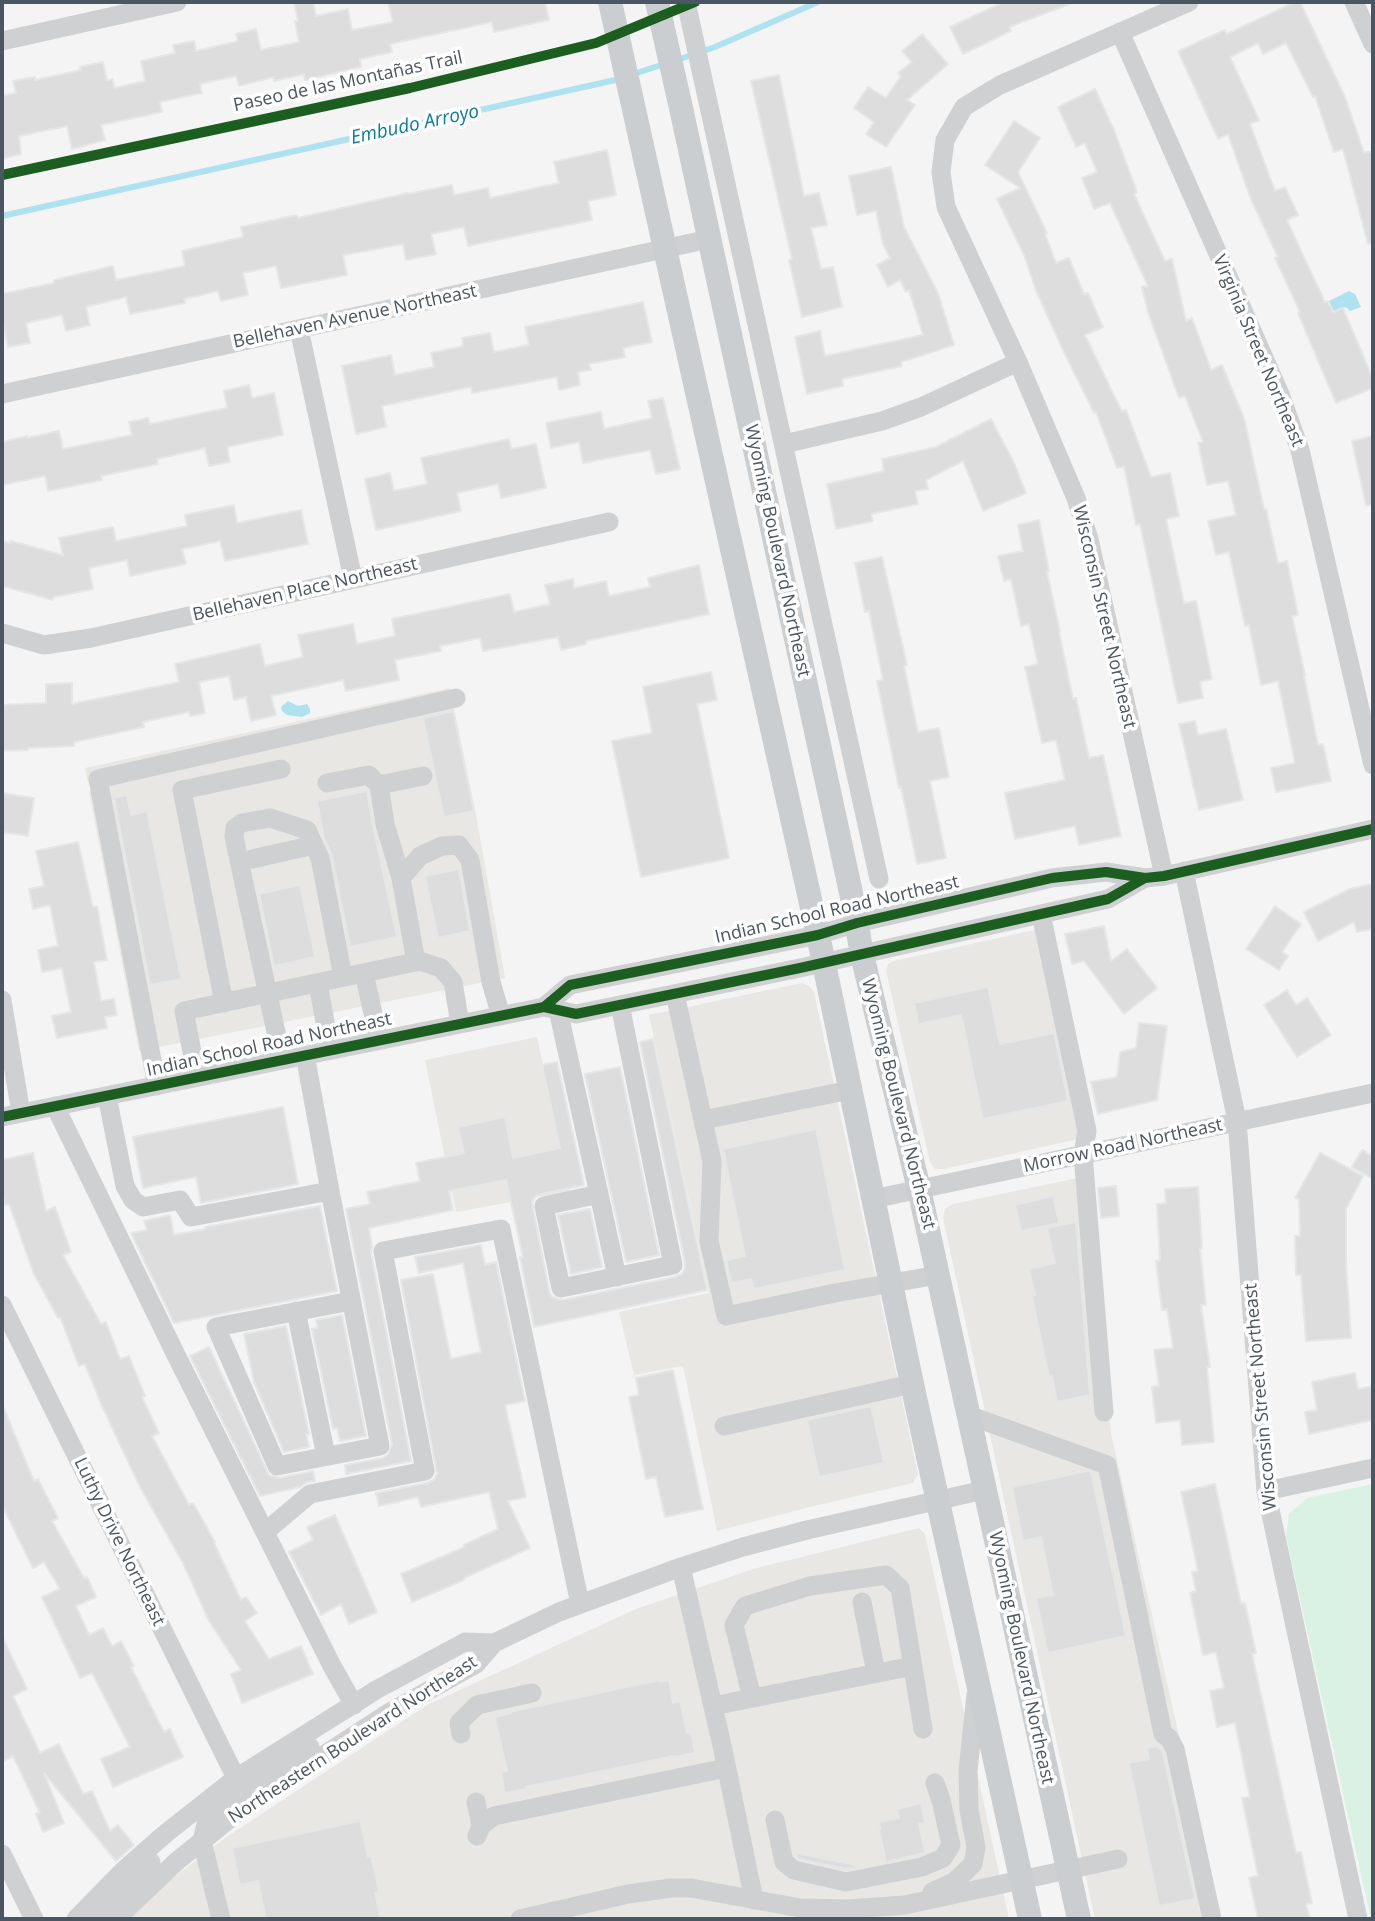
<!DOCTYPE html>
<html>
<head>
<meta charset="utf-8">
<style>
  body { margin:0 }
  #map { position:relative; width:1375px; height:1921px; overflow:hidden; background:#f4f4f4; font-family:"Open Sans",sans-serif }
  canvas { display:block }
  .frame { position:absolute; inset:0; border:4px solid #4a5661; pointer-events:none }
</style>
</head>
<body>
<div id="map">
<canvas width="1375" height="1921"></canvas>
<div class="frame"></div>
</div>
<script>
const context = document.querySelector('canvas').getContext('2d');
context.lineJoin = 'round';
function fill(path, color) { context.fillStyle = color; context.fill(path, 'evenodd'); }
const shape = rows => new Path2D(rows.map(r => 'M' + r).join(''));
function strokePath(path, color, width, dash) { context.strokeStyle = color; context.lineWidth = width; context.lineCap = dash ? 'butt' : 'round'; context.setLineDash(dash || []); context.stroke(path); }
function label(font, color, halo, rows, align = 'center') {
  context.font = font + ' "Open Sans",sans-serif'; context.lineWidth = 7; context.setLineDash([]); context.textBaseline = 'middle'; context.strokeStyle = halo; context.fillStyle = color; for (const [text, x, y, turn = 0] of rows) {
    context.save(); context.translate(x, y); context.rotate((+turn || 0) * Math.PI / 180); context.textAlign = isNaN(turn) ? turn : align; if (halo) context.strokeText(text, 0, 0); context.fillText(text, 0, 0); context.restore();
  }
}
const commercial = shape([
  [450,688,476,815,505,978,139,1051,89,792,93,788,87,780,85,768],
  [1053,926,1096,1135,944,1169,935,1169,930,1162,886,971,888,964,894,961],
  [802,983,809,986,814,992,918,1474,913,1483,814,1506,717,1531,683,1366,634,1375,619,1312,709,1293,649,1015],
  [537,1037,570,1191,456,1212,425,1060],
  [1092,1175,1111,1433,1220,1919,1095,1919,943,1218,945,1209,953,1204],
  [919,1528,925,1534,1009,1919,128,1919,173,1878,225,1838,427,1705,636,1609,753,1569]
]);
const green = shape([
  [1373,1484,1373,1919,1371,1919,1286,1536,1289,1514,1307,1498]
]);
const water = shape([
  [1349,291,1355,294,1361,307,1350,311,1347,308,1344,307,1334,312,1329,301],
  [288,701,298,706,307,704,310,709,310,713,302,717,287,715,282,711,281,707]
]);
const stream = shape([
  [677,60,715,47,818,2],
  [631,75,667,63],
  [2,216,620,79]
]);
const building = shape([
  [294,2,313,2,316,16,348,9,352,30,393,22,388,2,545,2,549,20,494,32,492,22,390,44,392,52,360,59,361,67,305,80,304,74,274,81,274,77,239,86,236,76,200,84,202,93,160,102,162,112,101,125,105,140,72,149,67,126,19,136,21,154,2,159,2,96,16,93,13,81,35,77,35,80,81,70,80,67,103,62,107,81,113,79,114,88,145,81,141,61,175,53,173,45,194,41,196,51,238,41,236,34,256,29,261,50,299,42,295,21,298,21,294,2],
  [1004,2,1072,2,1072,3,1009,27,1011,31,963,54,950,27,1004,2],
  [1295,2,1300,2,1345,97,1364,153,1373,151,1373,243,1368,244,1343,149,1334,152,1315,96,1313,97,1286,43,1263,54,1258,43,1230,57,1259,120,1250,124,1275,191,1285,187,1298,215,1287,220,1295,238,1325,302,1328,301,1333,312,1343,308,1373,379,1373,388,1336,403,1298,313,1300,312,1275,258,1278,257,1250,197,1228,134,1218,139,1178,51,1225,30,1227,34,1295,2],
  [922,34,948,64,907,100,915,105,886,147,866,134,874,122,854,108,868,87,886,98,901,76,898,73,912,62,902,51,922,34],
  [779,75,804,196,819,193,827,225,811,228,821,269,833,267,842,307,802,317,789,260,792,259,751,81,779,75],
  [1095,89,1114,130,1137,192,1134,194,1165,261,1172,259,1186,321,1192,318,1211,370,1222,365,1244,418,1264,509,1266,509,1278,563,1287,561,1298,615,1292,616,1305,675,1304,676,1318,745,1323,744,1331,781,1276,792,1271,768,1295,763,1278,681,1261,685,1249,625,1245,626,1229,552,1216,555,1208,521,1236,515,1228,481,1207,485,1198,443,1203,442,1185,396,1179,398,1148,312,1142,287,1148,286,1110,203,1094,209,1082,178,1097,172,1085,143,1076,147,1058,107,1095,89],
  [1014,121,1040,138,1018,172,1047,233,1045,234,1056,263,1069,258,1084,294,1088,293,1103,327,1085,335,1122,412,1126,410,1151,477,1170,473,1179,516,1166,519,1184,603,1196,601,1212,679,1200,682,1203,698,1178,703,1140,524,1136,525,1124,466,1117,468,1096,412,1094,413,1061,346,1036,290,1024,255,997,199,1020,188,985,165,1014,121],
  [607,150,616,195,588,201,592,220,468,246,464,227,431,234,436,254,406,260,403,244,343,255,347,275,281,288,276,266,243,273,248,295,221,301,218,291,184,299,185,303,130,314,126,297,86,307,90,325,66,331,62,315,26,323,30,343,8,347,2,318,2,294,54,283,54,280,113,266,116,280,185,266,182,251,243,237,241,227,297,215,298,218,408,193,408,194,452,185,454,195,488,188,490,198,559,183,554,162,607,150],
  [891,167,904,227,938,293,954,345,901,362,902,366,842,379,843,386,807,394,795,337,820,331,825,356,923,335,909,290,906,292,900,280,888,287,877,265,890,258,883,244,876,211,857,215,849,176,891,167],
  [643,302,652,342,623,348,625,357,589,364,591,370,578,372,580,385,559,390,557,377,472,393,471,387,382,406,386,427,356,434,342,366,391,355,395,375,434,367,431,353,463,346,462,338,490,333,494,352,529,345,525,327,643,302],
  [249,385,252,398,274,393,283,435,227,447,230,462,209,466,205,448,157,459,158,464,101,476,102,480,48,491,45,476,2,485,2,442,27,436,27,438,59,431,63,449,132,435,129,422,148,418,150,424,227,408,224,391,249,385],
  [663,398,680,469,656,474,650,450,583,463,579,442,551,448,546,423,601,412,604,429,652,418,648,401,663,398],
  [991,419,1014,463,1026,493,983,511,963,461,926,480,928,489,915,491,918,504,871,514,873,521,836,529,827,484,884,471,882,459,936,447,991,419],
  [1373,436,1373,505,1366,505,1352,441,1373,436],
  [509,439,511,449,536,444,546,488,501,498,498,484,457,493,461,511,376,530,365,479,390,473,394,491,427,484,421,458,509,439],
  [234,505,237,523,301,510,308,544,225,561,220,541,182,549,186,564,130,576,127,560,89,568,93,589,54,597,53,600,2,586,2,541,11,543,11,541,63,555,59,538,113,527,116,541,187,526,185,515,234,505],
  [1039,520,1049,571,1047,572,1060,632,1059,632,1073,699,1076,698,1089,758,1103,755,1121,836,1079,845,1075,826,1015,839,1005,793,1065,780,1056,740,1042,743,1025,667,1038,664,1029,624,1021,626,1011,579,1004,581,998,556,1023,551,1018,525,1039,520],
  [882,557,907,665,904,666,918,732,939,728,949,777,930,781,946,858,917,864,901,787,899,788,877,681,883,680,869,611,865,612,855,563,882,557],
  [699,565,709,614,586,641,586,644,561,650,558,637,483,651,480,638,440,646,441,651,395,660,399,680,346,691,343,680,271,696,276,715,251,721,246,697,234,700,229,676,199,682,205,713,190,716,189,712,143,722,144,727,74,742,74,746,28,748,28,750,2,751,2,705,46,703,46,684,72,683,72,704,179,682,175,664,260,644,265,666,303,657,298,635,353,624,357,644,395,636,392,619,510,594,514,612,550,604,545,585,573,579,574,588,606,581,609,596,650,587,648,578,699,565],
  [711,672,717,700,697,704,729,858,641,877,612,741,652,733,643,687,711,672],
  [453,711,474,811,444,817,423,718,453,711],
  [1195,721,1198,735,1226,729,1243,800,1199,810,1179,724,1195,721],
  [367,791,373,826,397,937,350,947,332,856,324,838,317,801,367,791],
  [2,793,34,798,28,836,2,832,2,793],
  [127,795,131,815,147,811,181,979,150,985,114,798,127,795],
  [78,842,93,907,97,906,107,960,94,962,101,1001,114,999,117,1015,105,1017,107,1028,57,1038,52,1016,71,1012,62,968,42,972,38,950,58,946,50,905,33,909,29,889,44,886,36,851,78,842],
  [459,869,470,931,438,938,425,876,459,869],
  [1373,884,1373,929,1357,932,1354,922,1318,941,1304,912,1350,889,1373,884],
  [300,885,315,957,274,966,259,894,300,885],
  [1275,906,1301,924,1282,952,1288,956,1279,970,1246,949,1275,906],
  [1104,926,1111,961,1127,949,1157,988,1124,1014,1084,961,1072,964,1065,934,1104,926],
  [988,987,1000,1044,1054,1033,1068,1101,983,1119,961,1015,919,1024,914,1003,988,987],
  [1287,990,1296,1005,1307,998,1331,1035,1297,1057,1264,1005,1287,990],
  [1139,1023,1167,1026,1157,1100,1098,1114,1091,1082,1117,1077,1120,1052,1136,1048,1139,1023],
  [653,1039,707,1290,534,1327,520,1257,523,1257,506,1180,449,1191,453,1210,369,1228,372,1246,371,1253,411,1461,346,1474,345,1465,383,1458,388,1455,392,1444,346,1209,370,1204,367,1192,420,1181,416,1163,464,1153,458,1127,505,1117,513,1158,560,1148,542,1065,557,1062,584,1185,541,1194,535,1197,532,1203,549,1290,551,1296,557,1299,563,1300,675,1277,682,1274,685,1268,685,1263,640,1042,653,1039],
  [620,1067,659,1255,626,1262,585,1074,620,1067],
  [283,1107,298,1184,201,1203,196,1177,143,1188,133,1137,283,1107],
  [816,1129,845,1270,754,1289,751,1279,731,1283,726,1260,745,1256,723,1149,816,1129],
  [1362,1150,1373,1156,1373,1179,1352,1167,1362,1150],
  [33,1153,46,1211,55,1207,71,1252,63,1255,101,1324,106,1322,120,1359,129,1356,145,1396,142,1397,159,1433,152,1436,189,1505,193,1503,215,1542,214,1543,241,1600,246,1597,257,1613,245,1621,269,1659,301,1646,313,1674,242,1703,231,1674,241,1670,209,1621,183,1563,140,1487,102,1406,85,1364,79,1366,60,1317,58,1318,34,1274,9,1204,5,1205,2,1191,2,1160,33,1153],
  [1320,1153,1363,1176,1346,1209,1346,1262,1351,1338,1306,1341,1301,1275,1296,1275,1295,1236,1300,1236,1299,1199,1295,1198,1320,1153],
  [1116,1186,1119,1216,1101,1218,1098,1188,1116,1186],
  [1198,1187,1202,1248,1200,1248,1206,1305,1201,1305,1210,1367,1207,1367,1214,1442,1182,1445,1180,1420,1156,1423,1152,1387,1159,1386,1154,1350,1173,1348,1167,1309,1162,1310,1156,1261,1160,1260,1157,1204,1166,1203,1165,1189,1198,1187],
  [1053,1196,1059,1223,1021,1231,1015,1205,1053,1196],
  [320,1206,337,1291,174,1323,131,1233,147,1230,144,1221,170,1215,174,1235,206,1229,206,1227,320,1206],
  [590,1209,602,1267,571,1274,558,1215,590,1209],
  [1076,1222,1090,1395,1057,1402,1052,1376,1049,1376,1036,1316,1032,1296,1035,1295,1029,1269,1055,1263,1047,1228,1076,1222],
  [481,1245,485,1265,496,1262,525,1401,505,1405,526,1497,508,1501,530,1548,464,1578,464,1580,412,1602,401,1574,465,1547,464,1545,498,1529,489,1492,421,1507,418,1497,379,1506,376,1493,427,1483,434,1480,437,1474,401,1280,433,1274,451,1359,481,1352,463,1263,419,1273,415,1257,481,1245],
  [342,1315,366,1436,340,1441,337,1428,333,1429,312,1329,318,1328,316,1320,342,1315],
  [286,1326,309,1434,306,1434,309,1447,284,1452,254,1382,244,1334,286,1326],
  [209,1347,269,1475,279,1478,313,1471,315,1481,307,1482,300,1487,260,1496,190,1356,209,1347],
  [673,1370,703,1509,665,1517,656,1477,646,1479,629,1397,639,1395,636,1378,673,1370],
  [1355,1373,1358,1389,1373,1386,1373,1420,1309,1434,1305,1412,1317,1410,1312,1382,1355,1373],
  [2,1404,34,1481,38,1479,58,1518,52,1521,84,1578,87,1577,96,1597,76,1606,89,1635,103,1628,112,1646,121,1641,134,1666,131,1667,164,1732,170,1729,183,1757,113,1787,101,1759,130,1747,92,1673,80,1678,42,1597,60,1589,44,1562,33,1568,2,1505,2,1404],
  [871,1406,884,1463,819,1477,807,1420,871,1406],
  [1087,1471,1091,1472,1126,1636,1048,1653,1036,1598,1053,1595,1041,1537,1023,1541,1012,1487,1087,1471],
  [1215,1484,1241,1604,1245,1603,1256,1653,1252,1654,1296,1853,1301,1852,1312,1903,1306,1904,1310,1919,1258,1919,1249,1878,1258,1876,1242,1798,1250,1797,1235,1723,1217,1727,1210,1691,1224,1688,1216,1652,1203,1655,1190,1593,1196,1591,1192,1572,1198,1571,1181,1492,1215,1484],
  [335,1515,377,1612,349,1624,341,1604,321,1615,289,1552,313,1540,307,1527,335,1515],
  [2,1636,27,1689,13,1696,40,1753,59,1744,83,1794,92,1791,110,1831,118,1825,134,1845,116,1861,44,1773,64,1823,43,1832,36,1814,40,1813,13,1756,2,1762,2,1636],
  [660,1680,660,1682,669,1680,673,1703,680,1701,687,1733,691,1732,695,1753,674,1757,674,1756,526,1787,527,1789,505,1793,501,1772,507,1771,495,1717,511,1713,510,1712,660,1680],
  [1158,1746,1163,1753,1195,1899,1159,1906,1129,1763,1149,1759,1147,1748,1158,1746],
  [921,1803,925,1823,919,1824,925,1853,886,1862,879,1829,881,1829,879,1822,899,1818,897,1809,921,1803],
  [360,1821,368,1857,371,1856,379,1892,375,1893,381,1919,266,1919,258,1881,240,1885,232,1848,360,1821],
  [795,1853,861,1866,846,1869,799,1859,795,1853]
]);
const minor = shape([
  [686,2,879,879],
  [1354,2,1373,44],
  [1120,32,1280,394,1300,450,1373,765],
  [2,41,177,2],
  [299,329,353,579],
  [2,394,709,239],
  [784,444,882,421,921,407,1018,362],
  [2,633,44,645,91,638,609,522],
  [327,783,369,775,379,785,385,824,401,878,416,962],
  [379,785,423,776],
  [252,859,314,845],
  [1184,871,1237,1121,1266,1491,1358,1919],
  [1164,876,1089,539,1076,498,1018,362,946,207,941,172,945,140,964,107,1000,85,1189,2],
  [401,878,420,856,442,846,459,845,470,860,491,982,501,1016],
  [1041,914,1087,1131,1083,1154,1104,1412],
  [364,973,379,1040],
  [318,983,330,1050],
  [675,994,712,1161,709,1241,726,1316,835,1293,938,1275],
  [2,1000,21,1113],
  [224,1003,182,790,281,769],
  [544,1007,570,985,818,935,857,923,1052,878,1106,872,1145,878,1164,876,1373,829],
  [558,1010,599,1194,544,1206,561,1288,673,1265,620,1005],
  [282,1060,234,837,235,828,242,823,270,818,307,830,320,858,343,977],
  [197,1077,184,1011,420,961,441,968,453,982,460,1024],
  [157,1086,98,779,456,698],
  [107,1096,125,1186,133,1200,143,1207,180,1200,191,1217,330,1191,305,1055],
  [55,1106,176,1355,332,1666,354,1705],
  [2,1117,544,1007,576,1014,800,968,1108,899,1145,878],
  [703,1120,850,1090],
  [330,1191,380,1446,277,1466,216,1327,351,1301],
  [599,1194,617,1277],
  [873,1199,1373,1093],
  [2,1305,236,1778],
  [296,1311,326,1456],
  [968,1415,1107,1465,1163,1734,1169,1738,1175,1749,1212,1919],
  [724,1426,912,1384],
  [1266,1491,1373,1468],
  [265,1532,310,1494,425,1471,383,1251,501,1229,580,1604],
  [681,1567,723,1750,754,1900],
  [862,1602,876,1673],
  [752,1698,734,1625,745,1606,810,1586,886,1575,900,1588,923,1729],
  [713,1706,913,1666],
  [461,1734,459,1723,477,1705,532,1693],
  [476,1802,481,1826],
  [775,1820,784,1862,794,1870,846,1882,922,1867,943,1858,951,1845,941,1800,935,1783],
  [477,1836,481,1826,494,1816,726,1768],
  [2,1854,34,1919],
  [932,1892,954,1882,973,1864,976,1847,969,1810,968,1771,976,1694],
  [76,1919,123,1871,165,1834,236,1778,376,1690,465,1642,494,1643],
  [97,1919,108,1905,151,1862],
  [116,1919,177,1861,247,1805,390,1712,476,1664,494,1643,559,1612,681,1567,743,1547,807,1530,984,1490],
  [221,1919,202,1841,207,1819,220,1808,310,1747],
  [520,1919,628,1894,671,1888,691,1888,800,1908,849,1909,905,1905,1118,1859]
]);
const major = shape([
  [610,2,818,935,912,1384,1030,1919],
  [657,2,681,108,853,902,862,955,919,1189,1079,1919]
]);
const cycleway = shape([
  [2,175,410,88,596,43,695,2],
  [544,1007,570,985,818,935,857,923,1052,878,1106,872,1145,878,1164,876,1373,829],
  [2,1117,544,1007,576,1014,800,968,1108,899,1145,878]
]);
const streetNames = [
  ["Paseo de las Montañas Trail",348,82,-12],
  ["Bellehaven Avenue Northeast",355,317,-12],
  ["Virginia Street Northeast",1258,351,67],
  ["Wyoming Boulevard Northeast",777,551,78],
  ["Bellehaven Place Northeast",305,590,-13],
  ["Wisconsin Street Northeast",1104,617,77],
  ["Indian School Road Northeast",837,910,-13],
  ["Indian School Road Northeast",269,1045,-12],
  ["Wyoming Boulevard Northeast",898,1104,76],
  ["Morrow Road Northeast",1123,1146,-12],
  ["Wisconsin Street Northeast",1261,1397,-95],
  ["Luthy Drive Northeast",119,1542,64],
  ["Wyoming Boulevard Northeast",1021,1658,78],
  ["Northeastern Boulevard Northeast",353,1740,-33]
];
const waterNames = [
  ["Embudo Arroyo",415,125,-12]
];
fill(commercial, '#e8e7e3');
fill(green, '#d9f2e3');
fill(water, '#aee2f0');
strokePath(stream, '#aee2f0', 6);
fill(building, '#ddddde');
strokePath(building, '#e5e6e7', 2);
strokePath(minor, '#ced0d2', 19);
strokePath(major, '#caced1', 24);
strokePath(cycleway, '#1b5e20', 10);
label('18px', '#4a5661', '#fff', streetNames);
label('italic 19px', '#0c7c9b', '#fff', waterNames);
</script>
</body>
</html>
